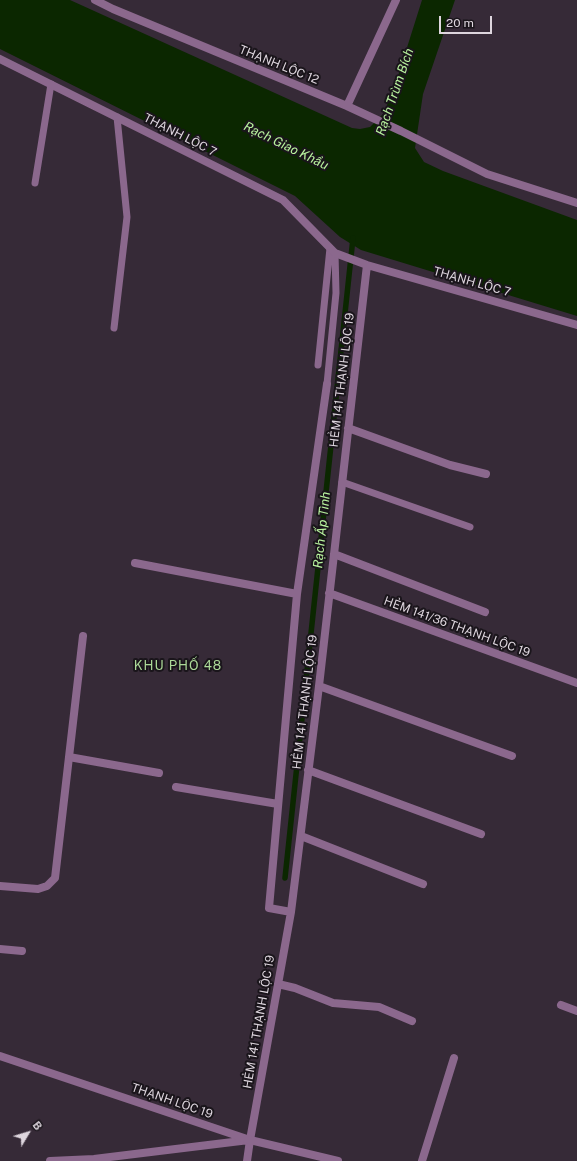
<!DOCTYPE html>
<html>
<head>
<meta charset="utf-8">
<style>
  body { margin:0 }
  #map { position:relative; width:577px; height:1161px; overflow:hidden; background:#362a37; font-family:"Public Sans",sans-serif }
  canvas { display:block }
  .north { position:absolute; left:8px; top:1113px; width:40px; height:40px; -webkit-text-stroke:3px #1a151b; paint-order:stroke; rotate:52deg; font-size:11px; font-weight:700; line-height:16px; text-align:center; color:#ded6de }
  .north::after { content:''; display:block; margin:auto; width:14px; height:18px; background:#ded6de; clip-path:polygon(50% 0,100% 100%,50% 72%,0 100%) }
  .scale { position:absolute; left:439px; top:16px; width:53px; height:18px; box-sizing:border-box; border:2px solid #ded6de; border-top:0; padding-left:5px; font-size:12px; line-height:14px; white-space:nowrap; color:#ded6de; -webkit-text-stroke:3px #1a151b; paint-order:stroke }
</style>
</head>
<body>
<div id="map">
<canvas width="577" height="1161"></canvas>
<div class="north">B</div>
<div class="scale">20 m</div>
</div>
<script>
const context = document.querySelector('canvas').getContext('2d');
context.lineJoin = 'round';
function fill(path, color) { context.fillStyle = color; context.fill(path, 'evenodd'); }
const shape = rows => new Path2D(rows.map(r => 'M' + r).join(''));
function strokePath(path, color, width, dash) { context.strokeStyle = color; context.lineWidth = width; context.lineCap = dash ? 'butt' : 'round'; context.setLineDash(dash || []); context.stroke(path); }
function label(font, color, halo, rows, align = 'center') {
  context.font = font + ' "Public Sans",sans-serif'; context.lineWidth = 4; context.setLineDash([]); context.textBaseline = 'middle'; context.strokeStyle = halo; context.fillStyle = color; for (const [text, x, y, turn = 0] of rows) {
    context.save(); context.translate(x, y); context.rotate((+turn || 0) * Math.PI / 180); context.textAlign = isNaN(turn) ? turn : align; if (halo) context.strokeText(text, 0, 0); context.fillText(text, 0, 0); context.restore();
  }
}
const water = shape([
  [0,0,70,0,352,128,360,129,370,127,384,113,398,76,422,0,455,0,423,94,415,148,424,162,443,171,577,220,577,316,361,250,340,237,295,196,0,49]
]);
const stream = shape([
  [285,878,353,238]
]);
const service = shape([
  [35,183,51,84],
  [114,328,127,217,117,117],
  [318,365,330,248],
  [327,384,336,293,335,253],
  [342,482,470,527]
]);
const minor = shape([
  [95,0,113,9,347,106,396,0],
  [0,59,283,200,335,253,367,265,577,325],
  [347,106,401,131,487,174,577,203],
  [348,428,450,465,486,474],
  [334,554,485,612],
  [135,563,297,594],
  [329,593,577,683],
  [319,686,512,756],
  [69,757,159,773],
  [308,770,481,834],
  [176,787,278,804],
  [301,836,423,884],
  [0,886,38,889,47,886,55,878,83,636],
  [291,912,269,908,297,594,327,384],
  [0,949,22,951],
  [278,984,295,988,333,1003,379,1007,412,1021],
  [561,1005,577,1011],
  [50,1161,94,1159,249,1140],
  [247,1161,250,1140,291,912,319,686,367,265],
  [422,1161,454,1058]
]);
const tertiary = shape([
  [0,1056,250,1140,338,1161]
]);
const streetNames = [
  ["THẠNH LỘC 12",279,65,22],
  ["THẠNH LỘC 7",180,135,27],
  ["THẠNH LỘC 7",472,282,16],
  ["HẺM 141 THẠNH LỘC 19",342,380,-83],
  ["HẺM 141/36 THẠNH LỘC 19",457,627,20],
  ["HẺM 141 THẠNH LỘC 19",305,702,-83],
  ["HẺM 141 THẠNH LỘC 19",259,1022,-80],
  ["THẠNH LỘC 19",172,1101,19]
];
const waterNames = [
  ["Rạch Trùm Bích",395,92,-71],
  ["Rạch Giao Khẩu",286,146,26],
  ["Rạch Ấp Tình",322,530,-84]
];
const neighbourhoodNames = [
  ["KHU PHỐ 48",178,666]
];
fill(water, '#0b2700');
strokePath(stream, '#0b2700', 5.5);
strokePath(service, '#8b688d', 7);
strokePath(minor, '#8b688d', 8);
strokePath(tertiary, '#8b688d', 8);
label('12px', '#ded6de', '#1a151b', streetNames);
label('italic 13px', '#b8f29e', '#1a151b', waterNames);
context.letterSpacing = '1px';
label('13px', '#acd998', '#1a151b', neighbourhoodNames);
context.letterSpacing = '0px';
</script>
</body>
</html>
